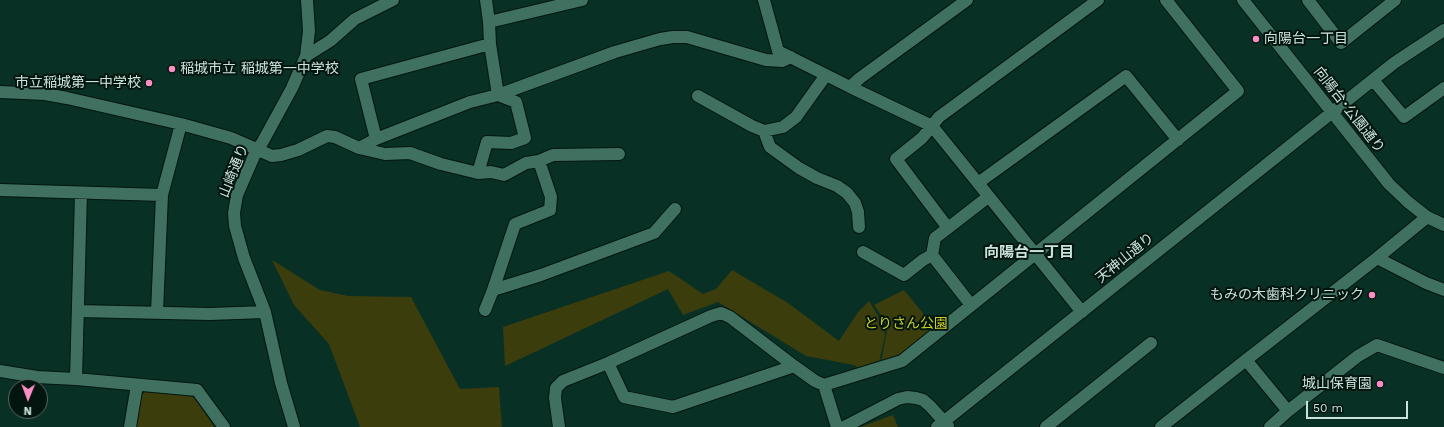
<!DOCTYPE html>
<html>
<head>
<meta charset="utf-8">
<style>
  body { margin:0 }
  #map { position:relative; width:1444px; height:427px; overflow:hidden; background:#093025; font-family:"Work Sans",sans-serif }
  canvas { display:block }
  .north { position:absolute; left:8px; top:379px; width:40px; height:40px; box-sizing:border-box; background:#03150f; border:1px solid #536760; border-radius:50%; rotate:181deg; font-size:11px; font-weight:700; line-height:16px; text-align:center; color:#cae3da }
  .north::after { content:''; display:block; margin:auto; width:14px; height:18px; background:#fc8fc3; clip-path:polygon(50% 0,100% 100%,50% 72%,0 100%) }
  .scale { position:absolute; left:1306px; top:401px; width:102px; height:18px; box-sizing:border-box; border:2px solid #cae3da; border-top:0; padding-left:5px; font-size:12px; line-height:14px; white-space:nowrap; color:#cae3da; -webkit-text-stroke:3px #03150f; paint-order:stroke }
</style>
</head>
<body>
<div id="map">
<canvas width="1444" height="427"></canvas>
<div class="north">N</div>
<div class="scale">50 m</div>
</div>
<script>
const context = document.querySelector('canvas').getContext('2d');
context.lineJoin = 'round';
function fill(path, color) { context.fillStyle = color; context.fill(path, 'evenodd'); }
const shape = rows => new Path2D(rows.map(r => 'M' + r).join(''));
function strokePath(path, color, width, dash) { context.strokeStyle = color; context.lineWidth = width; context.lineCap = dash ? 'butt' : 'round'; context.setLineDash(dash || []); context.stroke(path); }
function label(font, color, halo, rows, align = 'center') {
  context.font = font + ' "Work Sans","Noto Sans JP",sans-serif'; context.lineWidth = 4; context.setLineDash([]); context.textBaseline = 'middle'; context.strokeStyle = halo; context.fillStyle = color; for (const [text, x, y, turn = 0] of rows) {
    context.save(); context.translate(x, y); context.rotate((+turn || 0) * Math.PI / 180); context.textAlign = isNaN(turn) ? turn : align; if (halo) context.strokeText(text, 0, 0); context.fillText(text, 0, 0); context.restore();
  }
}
const green = shape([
  [272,260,320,290,348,296,411,297,460,389,499,387,502,427,360,427,329,344,294,305],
  [732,270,788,303,839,341,858,312,869,301,877,314,884,329,885,336,879,362,858,368,854,365,806,356,718,302,683,315,668,289,505,366,503,327,669,271,703,294,716,289],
  [904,290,935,328,898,357,881,362,887,331,884,319,874,305],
  [146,391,182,394,193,397,198,403,214,427,135,427,140,396],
  [893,415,898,427,860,427]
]);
const minor = shape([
  [486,0,489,22],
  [582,0,489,22,490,44,498,95,516,102,525,138,511,143,487,142,478,173,491,172,504,175,526,163,539,161,551,197,550,210,515,224,493,290,541,275,654,233,675,209],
  [764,0,778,51,850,87,860,78,967,0],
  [1243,0,1389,184,1408,202,1427,217,1444,225],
  [1308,0,1341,43,1395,0],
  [306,56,330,41,355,19,393,0],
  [1373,80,1404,117,1444,88],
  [850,87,932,126,1082,312],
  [0,92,45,94,67,98,181,124,231,138,272,156,281,155,298,150,327,136,335,137,359,148,385,154,410,153,441,164,478,173],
  [698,96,752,126,764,131,770,147,799,168,817,178,837,186,847,193,855,203,858,212,859,227],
  [764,131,783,127,796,117,826,75],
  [376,139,361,79,490,44],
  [359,148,376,139,470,102,498,95,615,52,660,39,673,37,687,37,766,60,782,61,791,57],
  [539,161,553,155,619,154],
  [978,183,1126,76,1178,140],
  [0,190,162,195],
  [1427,217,1377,258,1246,360,1288,411,1358,356,1377,345,1444,368],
  [948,228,988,197],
  [863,252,904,275,923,260,932,255,935,238,948,228,896,159,922,138,939,117,1098,0],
  [932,255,971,305],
  [1377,258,1426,283,1444,290],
  [485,310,493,290],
  [78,311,210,314,265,312],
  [157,312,162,195,181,124],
  [608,363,624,397,673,407,794,366],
  [0,371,37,377,76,379,197,390,224,427],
  [76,379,81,193],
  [824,385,837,427],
  [130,427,137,385],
  [294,427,281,383,265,312,244,258,235,226,234,213,237,195,257,149,262,143,292,88,306,56,309,31,307,0],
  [559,427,555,398,556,388,563,381,608,363,711,316,721,313,730,317,794,366,815,381,824,385,902,361,1238,91,1166,0],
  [844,427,898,399,907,397,916,398,923,400,930,406,948,426],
  [937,427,1394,63,1412,51,1444,30],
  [1046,427,1151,343],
  [1161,427,1246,360],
  [1270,427,1288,411]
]);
const markers = [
  [1256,39,4,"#fc8fc3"],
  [172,69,4,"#fc8fc3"],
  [149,83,4,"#fc8fc3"],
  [1372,295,4,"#fc8fc3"],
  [1380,384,4,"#fc8fc3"]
];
const poiNames = [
  ["向陽台一丁目",1264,39,"left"],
  ["稲城市立 稲城第一中学校",180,69,"left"],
  ["市立稲城第一中学校",141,83],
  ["もみの木歯科クリニック",1364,295],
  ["城山保育園",1372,384]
];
const streetNames = [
  ["向陽台･公園通り",1349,110,52],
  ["山崎通り",234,171,-68],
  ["天神山通り",1125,258,-39]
];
const parkNames = [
  ["とりさん公園",906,324]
];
const neighbourhoodNames = [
  ["向陽台一丁目",1029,253]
];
fill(green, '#3c3d0c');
strokePath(minor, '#00160f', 14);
strokePath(minor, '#3f7060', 12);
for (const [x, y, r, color] of markers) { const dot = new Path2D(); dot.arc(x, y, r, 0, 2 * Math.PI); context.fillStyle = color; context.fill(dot); strokePath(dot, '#03150f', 1.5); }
label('14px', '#cae3da', '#03150f', poiNames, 'right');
label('14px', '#cae3da', '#03150f', streetNames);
label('14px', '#cccf27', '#03150f', parkNames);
label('bold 15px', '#cae3da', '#03150f', neighbourhoodNames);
</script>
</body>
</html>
